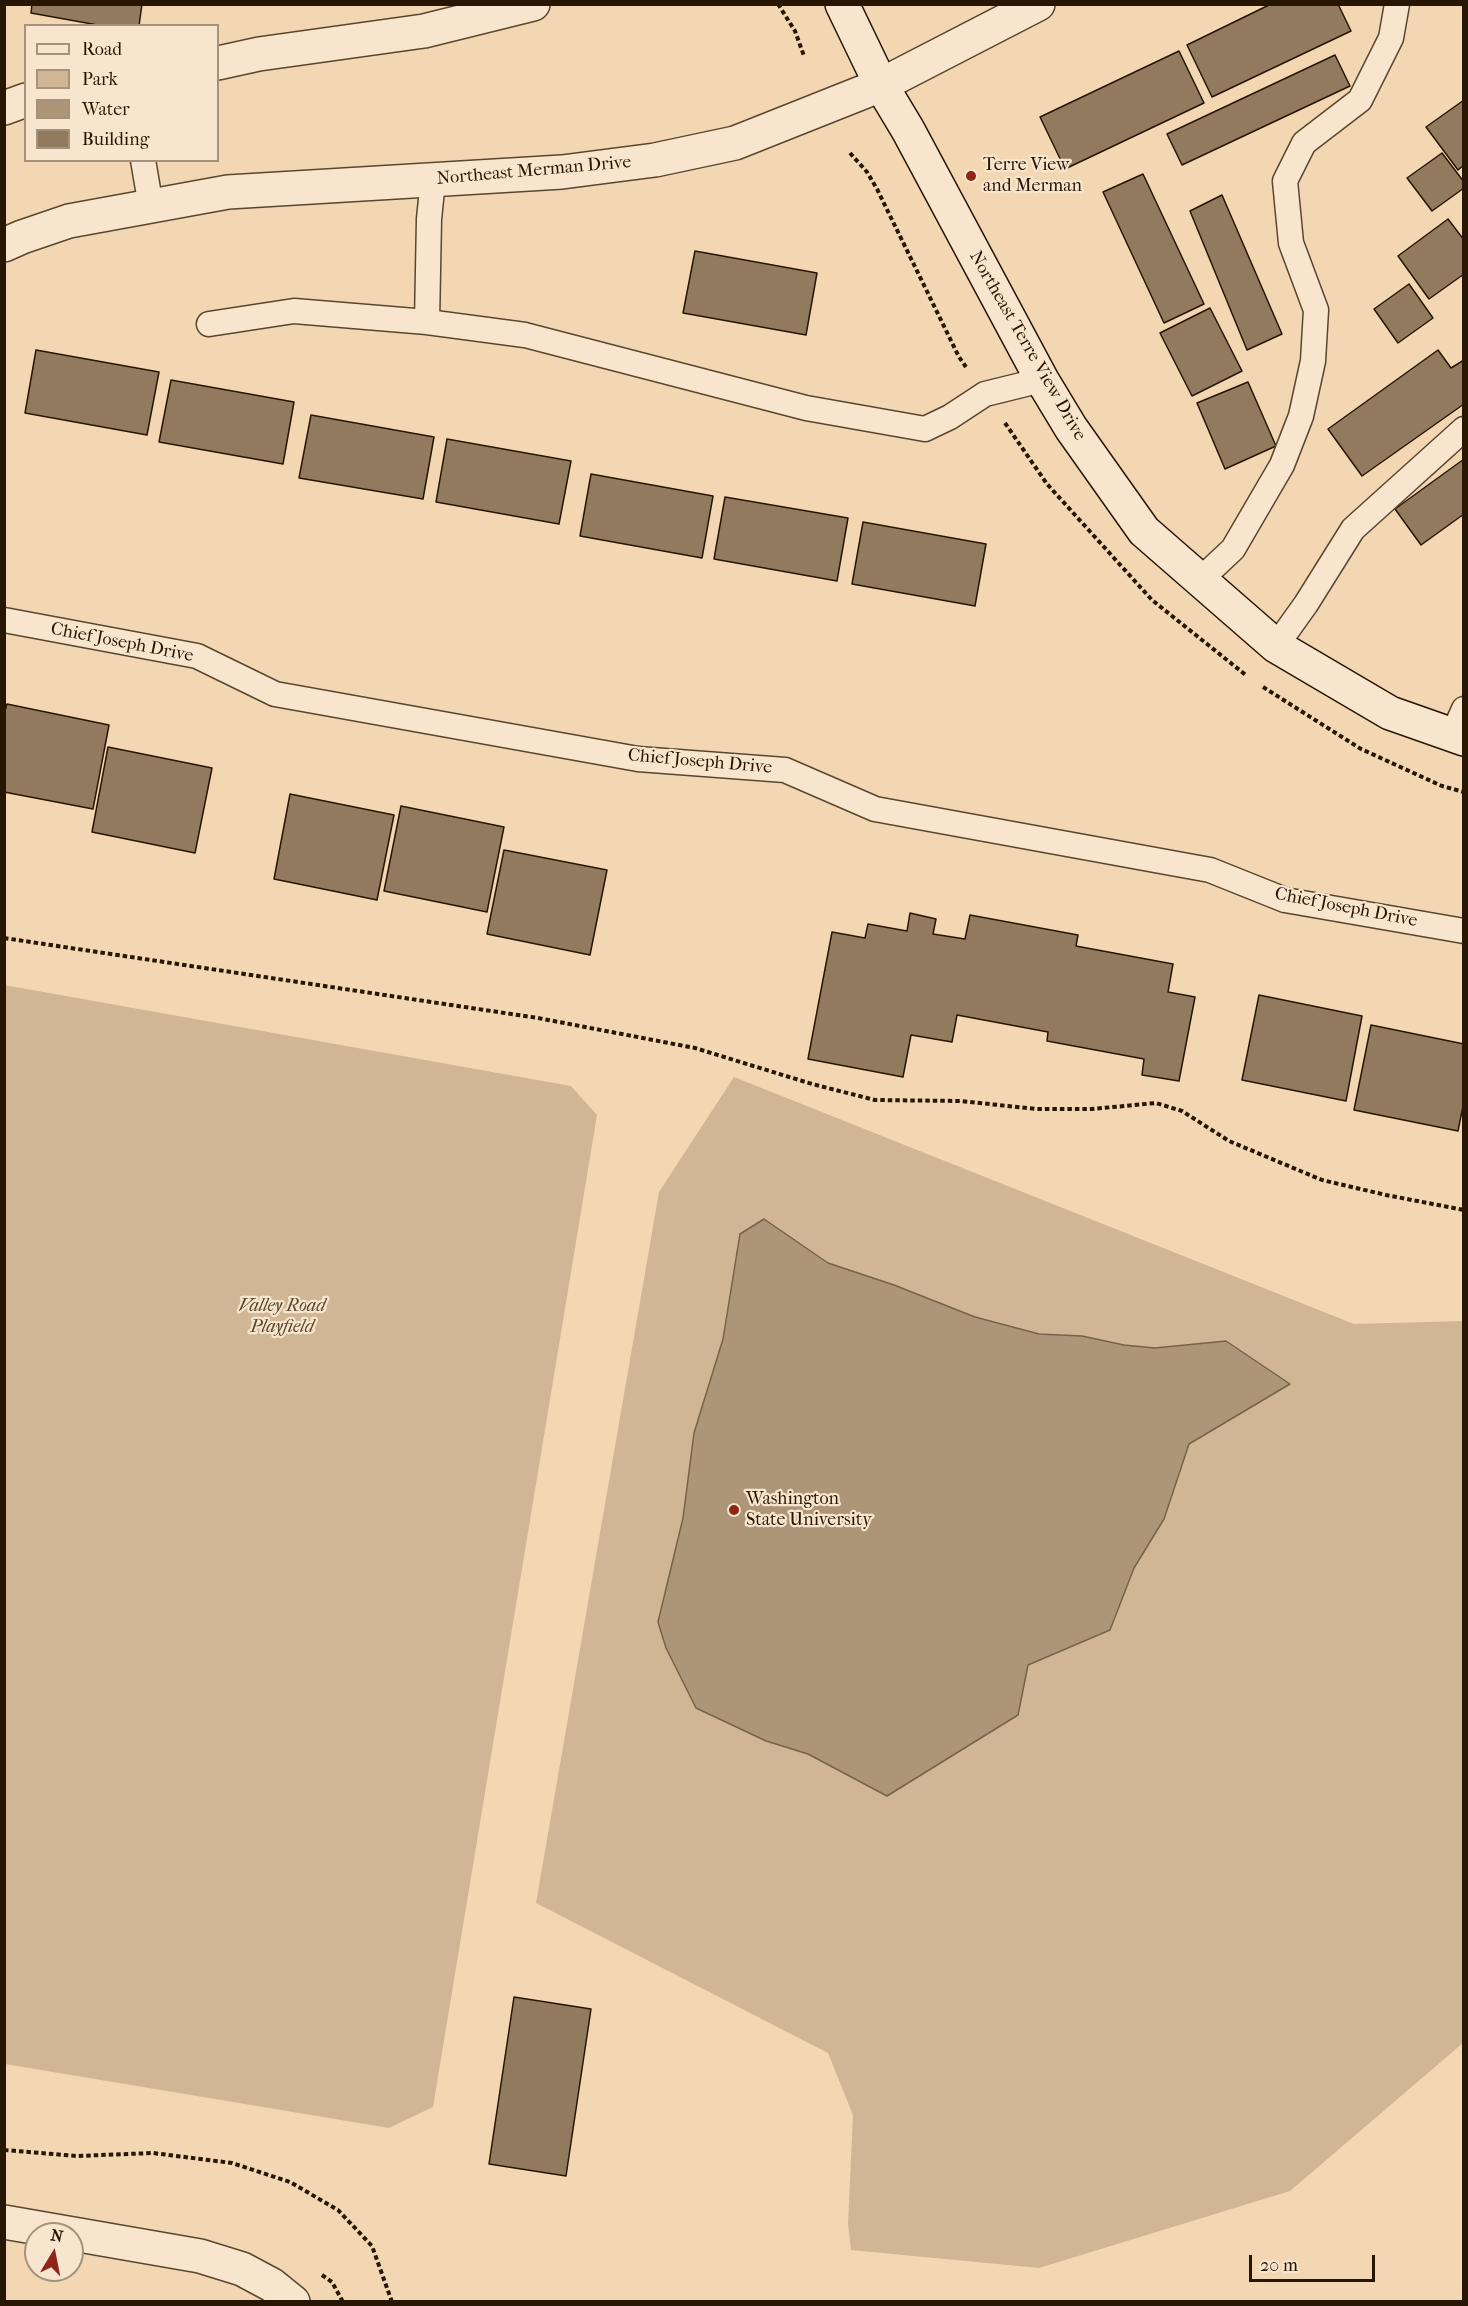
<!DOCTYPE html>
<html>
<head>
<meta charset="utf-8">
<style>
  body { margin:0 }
  #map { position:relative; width:1468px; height:2306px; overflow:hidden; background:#f2d7b2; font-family:"IM FELL French Canon",serif }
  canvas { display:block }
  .frame { position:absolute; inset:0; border:6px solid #281604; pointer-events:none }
  .legend { position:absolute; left:24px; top:24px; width:195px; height:138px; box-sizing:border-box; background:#f7e5cd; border:2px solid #a4927d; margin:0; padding:8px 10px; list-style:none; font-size:18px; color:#281604 }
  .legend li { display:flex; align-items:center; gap:12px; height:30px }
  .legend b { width:30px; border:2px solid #a4927d }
  .north { position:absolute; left:24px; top:2222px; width:60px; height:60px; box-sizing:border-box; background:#f7e5cd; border:2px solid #a4927d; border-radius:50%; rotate:10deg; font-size:16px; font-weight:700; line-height:24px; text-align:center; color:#281604 }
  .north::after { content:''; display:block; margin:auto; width:21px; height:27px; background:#8f2418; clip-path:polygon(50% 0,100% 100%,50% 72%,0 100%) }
  .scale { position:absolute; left:1249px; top:2255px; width:126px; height:27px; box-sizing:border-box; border:3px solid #281604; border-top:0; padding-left:8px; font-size:18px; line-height:21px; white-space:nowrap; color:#281604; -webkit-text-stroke:4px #f7e5cd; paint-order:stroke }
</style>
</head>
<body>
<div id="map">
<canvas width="1468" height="2306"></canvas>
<div class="frame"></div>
<ul class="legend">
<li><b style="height:8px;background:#f7e5cd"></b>Road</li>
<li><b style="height:16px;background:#d0b694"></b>Park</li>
<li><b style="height:16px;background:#ad9577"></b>Water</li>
<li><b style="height:16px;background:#917a5e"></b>Building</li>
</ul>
<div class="north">N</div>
<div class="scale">20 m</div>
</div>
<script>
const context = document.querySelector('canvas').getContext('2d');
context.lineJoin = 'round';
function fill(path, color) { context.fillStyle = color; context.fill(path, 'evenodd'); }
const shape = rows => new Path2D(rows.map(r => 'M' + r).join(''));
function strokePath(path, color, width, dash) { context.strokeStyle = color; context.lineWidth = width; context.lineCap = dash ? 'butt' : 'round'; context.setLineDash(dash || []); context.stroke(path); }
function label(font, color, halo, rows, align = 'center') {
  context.font = font + ' "IM FELL French Canon",serif'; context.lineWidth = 4.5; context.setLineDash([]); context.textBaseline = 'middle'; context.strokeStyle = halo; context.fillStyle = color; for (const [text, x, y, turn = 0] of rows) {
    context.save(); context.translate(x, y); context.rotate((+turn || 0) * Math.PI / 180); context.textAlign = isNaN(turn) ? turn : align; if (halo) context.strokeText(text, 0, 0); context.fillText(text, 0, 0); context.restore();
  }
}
const green = shape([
  [4,985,571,1086,597,1115,433,2107,389,2128,5,2064],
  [734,1077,1354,1324,1463,1321,1463,2043,1290,2191,1039,2268,851,2250,848,2224,853,2115,828,2053,536,1903,659,1192]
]);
const water = shape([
  [764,1219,828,1263,894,1285,975,1317,1039,1334,1082,1336,1124,1345,1155,1348,1226,1341,1290,1384,1189,1444,1164,1519,1134,1568,1110,1630,1028,1665,1018,1715,887,1796,808,1754,766,1741,696,1708,666,1648,658,1622,683,1518,694,1433,723,1339,740,1234,764,1219]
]);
const building = shape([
  [32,4,142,4,139,26,103,26,31,13,32,4],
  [1271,4,1338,4,1351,31,1212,97,1187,45,1271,4],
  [1179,51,1204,103,1065,169,1040,117,1179,51],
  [1335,55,1350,86,1182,165,1167,134,1335,55],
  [1464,100,1464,165,1458,170,1426,127,1464,100],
  [1442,153,1464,182,1464,188,1432,211,1407,178,1442,153],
  [1143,174,1204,304,1164,323,1103,192,1143,174],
  [1222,195,1282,334,1247,350,1190,211,1222,195],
  [1448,219,1464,240,1464,274,1429,299,1398,256,1448,219],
  [695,251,817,273,806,335,683,313,695,251],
  [1409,284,1433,318,1398,343,1374,309,1409,284],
  [1210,308,1242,371,1192,396,1160,333,1210,308],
  [36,350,159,372,147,435,25,413,36,350],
  [1438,350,1451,368,1464,360,1464,404,1362,476,1328,429,1438,350],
  [171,380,294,402,283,464,159,442,171,380],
  [1248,382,1276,446,1225,469,1197,403,1248,382],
  [311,415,434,437,423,499,299,478,311,415],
  [447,439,571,461,559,524,436,502,447,439],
  [1464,459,1464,514,1421,545,1395,509,1464,459],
  [591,474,713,496,702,558,580,536,591,474],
  [725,497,848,518,837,581,714,559,725,497],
  [863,522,986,544,975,606,852,584,863,522],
  [7,704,109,725,93,809,4,792,4,714,7,704],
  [108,747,212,768,195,853,92,832,108,747],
  [290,794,394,815,377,900,274,879,290,794],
  [401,806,504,827,487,912,384,891,401,806],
  [504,850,607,870,590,955,487,934,504,850],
  [910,913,936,919,933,934,965,939,970,915,1078,935,1076,946,1173,964,1168,992,1195,997,1179,1081,1142,1075,1144,1059,1047,1041,1048,1032,957,1015,952,1042,911,1035,903,1077,808,1059,832,932,865,938,868,924,907,931,910,913],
  [1259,995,1362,1016,1346,1101,1242,1080,1259,995],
  [1371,1025,1464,1044,1464,1101,1458,1131,1354,1110,1371,1025],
  [514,1997,591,2009,566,2176,489,2164,514,1997]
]);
const path = shape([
  [778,4,795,31,804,56],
  [850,153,867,172,877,189,959,357,966,367],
  [1005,423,1047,484,1152,600,1247,676],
  [1263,687,1361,749,1442,786,1464,792],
  [4,938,538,1018,695,1048,812,1084,875,1100,960,1101,1037,1109,1092,1109,1156,1103,1182,1111,1229,1141,1322,1180,1386,1195,1464,1210],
  [4,2150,77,2156,153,2153,232,2163,290,2182,338,2210,372,2246,392,2302],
  [322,2275,332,2282,343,2302]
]);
const service = shape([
  [143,160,151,207],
  [433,180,429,219,427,322,525,335,806,408,925,429,950,417,985,394,1042,380],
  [209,324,294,311,427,322],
  [1200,580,1233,549,1282,465,1301,416,1313,361,1316,310,1291,243,1285,181,1304,143,1360,100,1391,38,1397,4],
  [4,620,197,656,275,694,638,759,785,770,875,809,1210,870,1285,900,1464,931],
  [1276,646,1306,604,1353,529,1464,429],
  [1452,736,1464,709]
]);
const minor = shape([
  [218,63,259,54,424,31,533,4],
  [881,85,1038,4],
  [4,108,26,100]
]);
const tertiary = shape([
  [4,245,22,237,69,221,228,192,562,172,655,160,735,143,881,85],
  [4,2222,200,2256,242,2269,272,2285,293,2302]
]);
const secondary = shape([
  [842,4,881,85,908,130,1042,380,1071,428,1144,531,1276,646,1390,713,1464,739]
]);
const markers = [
  [971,176,6,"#8f2418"],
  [734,1510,6,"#8f2418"]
];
const poiNames = [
  ["Terre View",983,166],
  ["and Merman",983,187],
  ["Washington",746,1500],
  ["State University",746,1521]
];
const streetNames = [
  ["Northeast Merman Drive",534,171,-5],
  ["Northeast Terre View Drive",1027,346,60],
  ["Chief Joseph Drive",122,643,11],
  ["Chief Joseph Drive",700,762,5],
  ["Chief Joseph Drive",1346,908,11]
];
const parkNames = [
  ["Valley Road",282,1307],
  ["Playfield",282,1328]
];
fill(green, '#d0b694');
fill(water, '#ad9577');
strokePath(water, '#786249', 1.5);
fill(building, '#917a5e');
strokePath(building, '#281604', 1.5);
strokePath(service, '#5a4630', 27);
strokePath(minor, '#5a4630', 36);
strokePath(tertiary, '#5a4630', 36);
strokePath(secondary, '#281604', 36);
strokePath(path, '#281604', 4, [4.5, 3]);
strokePath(service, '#f7e5cd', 24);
strokePath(minor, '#f7e5cd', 33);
strokePath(tertiary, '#f7e5cd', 33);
strokePath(secondary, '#f7e5cd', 33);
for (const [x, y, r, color] of markers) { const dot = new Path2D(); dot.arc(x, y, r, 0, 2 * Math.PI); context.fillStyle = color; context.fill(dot); strokePath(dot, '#f7e5cd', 2); }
label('18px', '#281604', '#f7e5cd', poiNames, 'left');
label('18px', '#281604', '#f7e5cd', streetNames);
label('italic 18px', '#5a462f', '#f7e5cd', parkNames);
</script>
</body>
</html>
